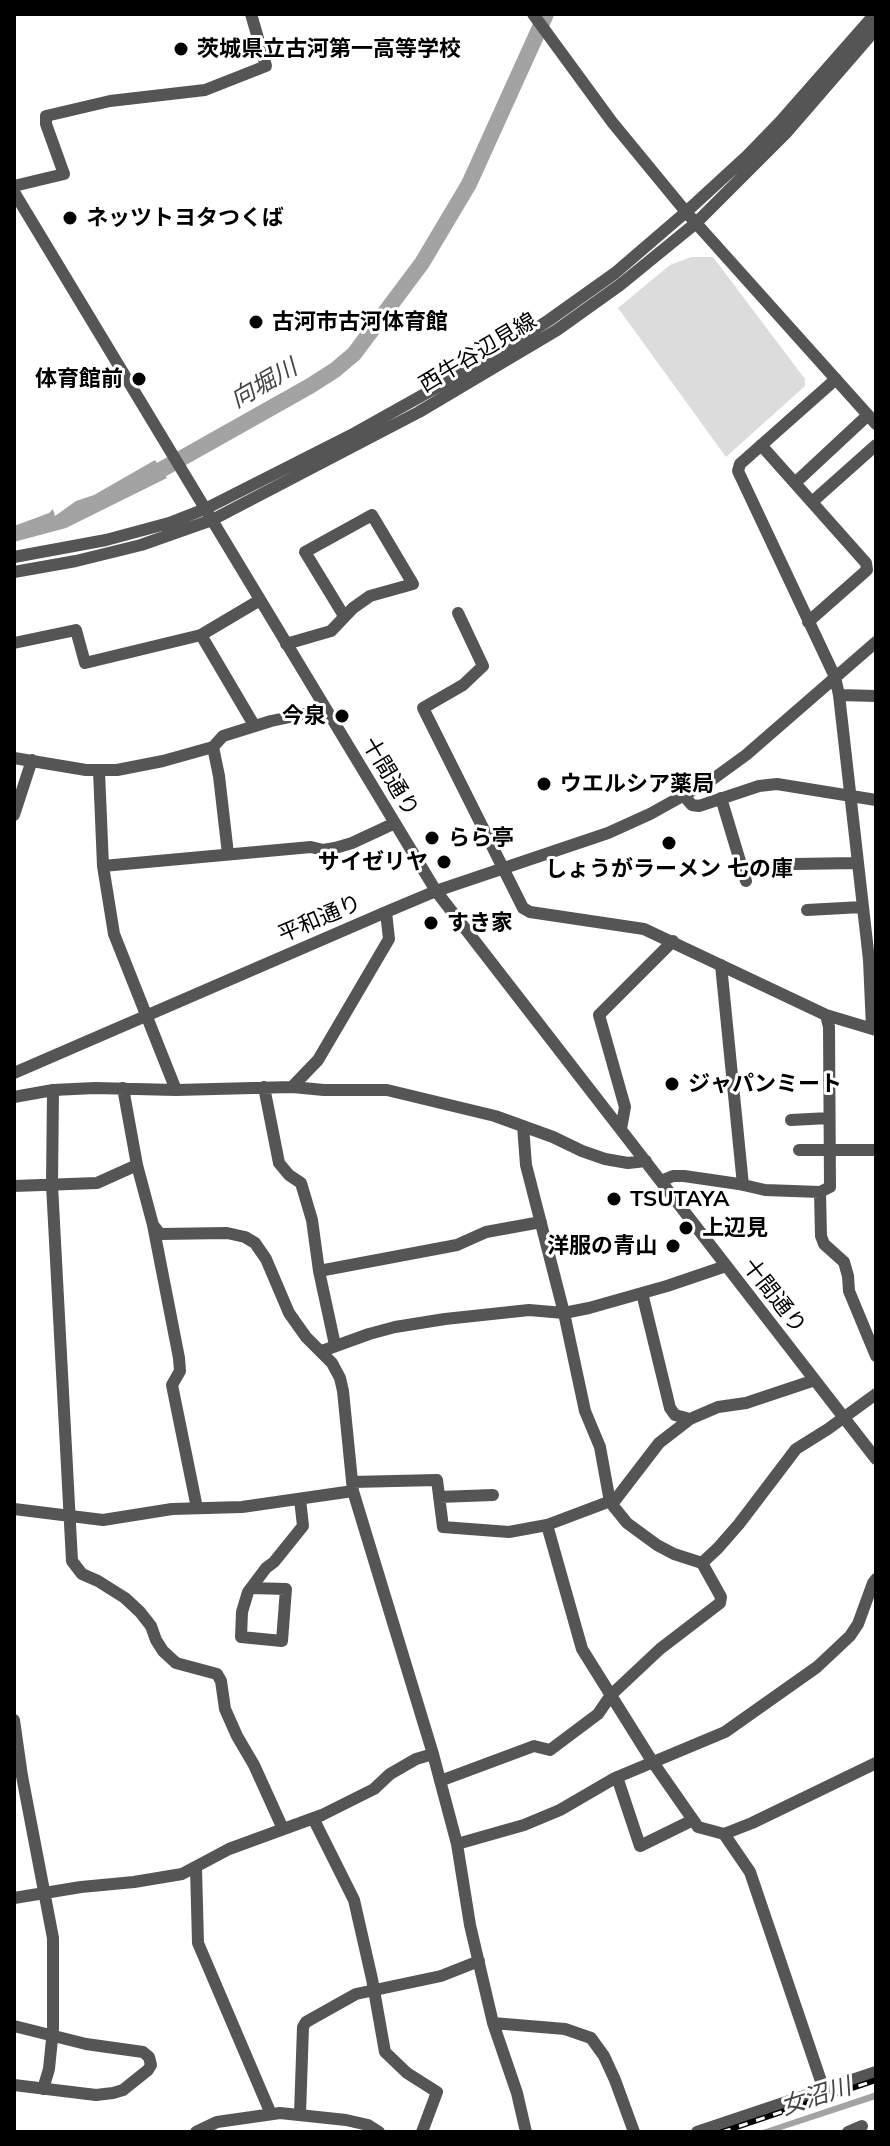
<!DOCTYPE html>
<html>
<head>
<meta charset="utf-8">
<style>
  body { margin:0 }
  #map { position:relative; width:890px; height:2146px; overflow:hidden; background:#fff; font-family:Mulish,sans-serif }
  canvas { display:block }
  .frame { position:absolute; inset:0; border:16px solid #000; pointer-events:none }
</style>
</head>
<body>
<div id="map">
<canvas width="890" height="2146"></canvas>
<div class="frame"></div>
</div>
<script>
const context = document.querySelector('canvas').getContext('2d');
context.lineJoin = 'round';
function fill(path, color) { context.fillStyle = color; context.fill(path, 'evenodd'); }
const shape = rows => new Path2D(rows.map(r => 'M' + r).join(''));
function strokePath(path, color, width, dash) { context.strokeStyle = color; context.lineWidth = width; context.lineCap = dash ? 'butt' : 'round'; context.setLineDash(dash || []); context.stroke(path); }
function label(font, color, halo, rows, align = 'center') {
  context.font = font + ' Mulish,"Noto Sans JP",sans-serif'; context.lineWidth = 6; context.setLineDash([]); context.textBaseline = 'middle'; context.strokeStyle = halo; context.fillStyle = color; for (const [text, x, y, turn = 0] of rows) {
    context.save(); context.translate(x, y); context.rotate((+turn || 0) * Math.PI / 180); context.textAlign = isNaN(turn) ? turn : align; if (halo) context.strokeText(text, 0, 0); context.fillText(text, 0, 0); context.restore();
  }
}
const green = shape([
  [691,257,713,257,805,379,805,386,726,457,618,308,670,265]
]);
const water = shape([
  [155,460,167,478,66,528,14,542,14,526,49,513,53,509,55,516,76,501,94,495],
  [876,2092,876,2099,778,2131,757,2132]
]);
const river = shape([
  [143,480,310,386,335,370,354,354,422,263,469,184,546,14]
]);
const minor = shape([
  [533,14,612,122,686,212,876,424],
  [14,186,64,174,46,124,46,116,110,101,205,90,266,66,251,14],
  [14,192,436,891,876,1459],
  [836,379,740,464,738,471,835,677,839,695,869,960,872,1028],
  [761,445,866,563,867,570,808,622],
  [795,483,868,415],
  [812,502,876,445],
  [14,557,106,540,169,523,205,509,355,433,498,353,549,320,615,273,686,212,747,156,780,122,875,14],
  [14,572,76,561,141,545,212,520,419,412,557,330,620,285,696,223,786,133,876,29],
  [458,613,483,666,463,685,423,708,523,908,530,912,644,929,826,1015,876,1030],
  [14,643,76,630,85,663,201,635],
  [286,644,331,631,353,608,370,596,413,584,372,515,305,552,344,616],
  [839,695,876,696],
  [254,725,201,635,260,600],
  [213,747,219,776,228,854],
  [14,758,86,770,117,770,163,761,213,747,223,736,271,721,314,712,324,706],
  [99,771,103,866,114,934,176,1090],
  [684,796,692,805,699,806,759,786,777,784,876,800],
  [721,798,746,881],
  [14,815,32,760],
  [794,864,857,863],
  [103,866,311,847,323,850,335,848,352,843,395,823],
  [807,910,862,907],
  [721,965,743,1185],
  [14,1073,386,912,436,891,608,833,650,814,713,779,746,755,876,642],
  [264,1087,279,1163,289,1175,301,1183,312,1220,319,1271,457,1245,486,1232,541,1222],
  [292,1087,318,1060,389,939,386,912],
  [123,1088,137,1165,153,1225,179,1358,180,1371,172,1385,197,1508],
  [53,1090,52,1185,72,1561,82,1574,98,1581,125,1598,140,1612,151,1626,156,1640,163,1651,176,1663,217,1674,221,1681,225,1709,237,1736,254,1765,283,1829],
  [14,1097,53,1090,95,1088,176,1090,292,1087,324,1090,387,1090,495,1116,553,1137,582,1151,605,1159,628,1163,646,1161],
  [791,1120,829,1118],
  [523,1126,526,1165,564,1313,585,1411,600,1447,610,1502,627,1523,657,1545,674,1554,702,1563],
  [621,1129,625,1107,599,1015,673,941],
  [799,1150,876,1150],
  [661,1181,673,1176,684,1176,739,1184,765,1190,820,1192,830,1187,829,1027,826,1015],
  [14,1186,97,1183,137,1165],
  [820,1192,821,1236,824,1244,844,1262,848,1276,849,1291,876,1356],
  [153,1225,160,1234,227,1233,245,1237,255,1243,266,1259,289,1313,306,1337,332,1363,340,1378,343,1391,353,1491,433,1754,457,1844,470,1925,493,2023,517,2093,526,2132],
  [319,1271,335,1345],
  [642,1293,670,1408,675,1415,690,1419],
  [322,1351,369,1334,395,1327,445,1319,529,1310,564,1313,589,1308,667,1286,726,1266],
  [352,1482,437,1480,443,1527,509,1532,547,1525,616,1499,659,1443,690,1419,718,1407,746,1403,815,1380],
  [439,1497,493,1495],
  [14,1509,103,1520,172,1509,242,1507,353,1491],
  [547,1525,582,1649,652,1761,698,1827,724,1834,752,1823,876,1763],
  [251,1588,286,1589,282,1641,241,1637,242,1612,248,1592,266,1568,274,1562,303,1526,300,1499],
  [14,1720,22,1776,53,1938,53,2029,49,2069,43,2089],
  [617,1777,640,1846,693,1820],
  [440,1781,534,1746,550,1750,598,1714,611,1695,660,1649,720,1603,721,1597,702,1563,718,1548,739,1524,796,1449,828,1429,876,1394],
  [313,1818,354,1900,372,1979,385,2052,407,2073,437,2092,422,2132],
  [724,1834,750,1872,824,2090],
  [457,1844,524,1825,560,1810,615,1778,725,1732,817,1667,850,1636,858,1624,873,1583,876,1579],
  [196,1868,198,1943,271,2114],
  [14,1898,81,1887,134,1882,182,1874,229,1849,322,1815,374,1789,390,1774,416,1759,433,1754],
  [493,2023,565,2029,591,2038,604,2056,615,2080,634,2132],
  [14,2026,86,2044,143,2052,149,2057,151,2065,148,2070,123,2090,113,2093,96,2095,14,2085],
  [300,2114,303,2027,306,2022,356,1994,441,1976,479,1961],
  [196,2132,217,2122,280,2113,346,2120,368,2125,379,2132],
  [697,2132,876,2072],
  [848,2132,862,2126]
]);
const rail = shape([
  [722,2132,876,2080]
]);
const markers = [
  [181,49,8,"#000"],
  [70,218,8,"#000"],
  [256,322,8,"#000"],
  [139,379,8,"#000"],
  [342,716,8,"#000"],
  [544,784,8,"#000"],
  [432,838,8,"#000"],
  [669,843,8,"#000"],
  [444,862,8,"#000"],
  [431,923,8,"#000"],
  [672,1084,8,"#000"],
  [614,1199,8,"#000"],
  [686,1228,8,"#000"],
  [673,1246,8,"#000"]
];
const poiNames = [
  ["茨城県立古河第一高等学校",197,49],
  ["ネッツトヨタつくば",86,218],
  ["古河市古河体育館",272,322],
  ["体育館前",123,379,"right"],
  ["今泉",326,716,"right"],
  ["ウエルシア薬局",560,784],
  ["らら亭",448,838],
  ["サイゼリヤ",428,862,"right"],
  ["しょうがラーメン 七の庫",669,869,"center"],
  ["すき家",447,923],
  ["ジャパンミート",688,1084],
  ["TSUTAYA",630,1199],
  ["上辺見",702,1228],
  ["洋服の青山",657,1246,"right"]
];
const streetNames = [
  ["西牛谷辺見線",478,353,-31],
  ["十間通り",390,777,59],
  ["平和通り",320,919,-23],
  ["十間通り",774,1296,52]
];
const waterNames = [
  ["向堀川",264,384,-30],
  ["女沼川",816,2097,-18]
];
fill(green, '#dcdcdc');
fill(water, '#a3a3a3');
strokePath(river, '#a3a3a3', 16);
strokePath(minor, '#555', 12);
strokePath(rail, '#000', 6);
strokePath(rail, '#fff', 3, [9]);
for (const [x, y, r, color] of markers) { const dot = new Path2D(); dot.arc(x, y, r, 0, 2 * Math.PI); context.fillStyle = color; context.fill(dot); strokePath(dot, '#fff', 3); }
label('bold 22px', '#000', '#fff', poiNames, 'left');
label('22px', '#000', '#fff', streetNames);
label('italic 24px', '#444', '#fff', waterNames);
</script>
</body>
</html>
